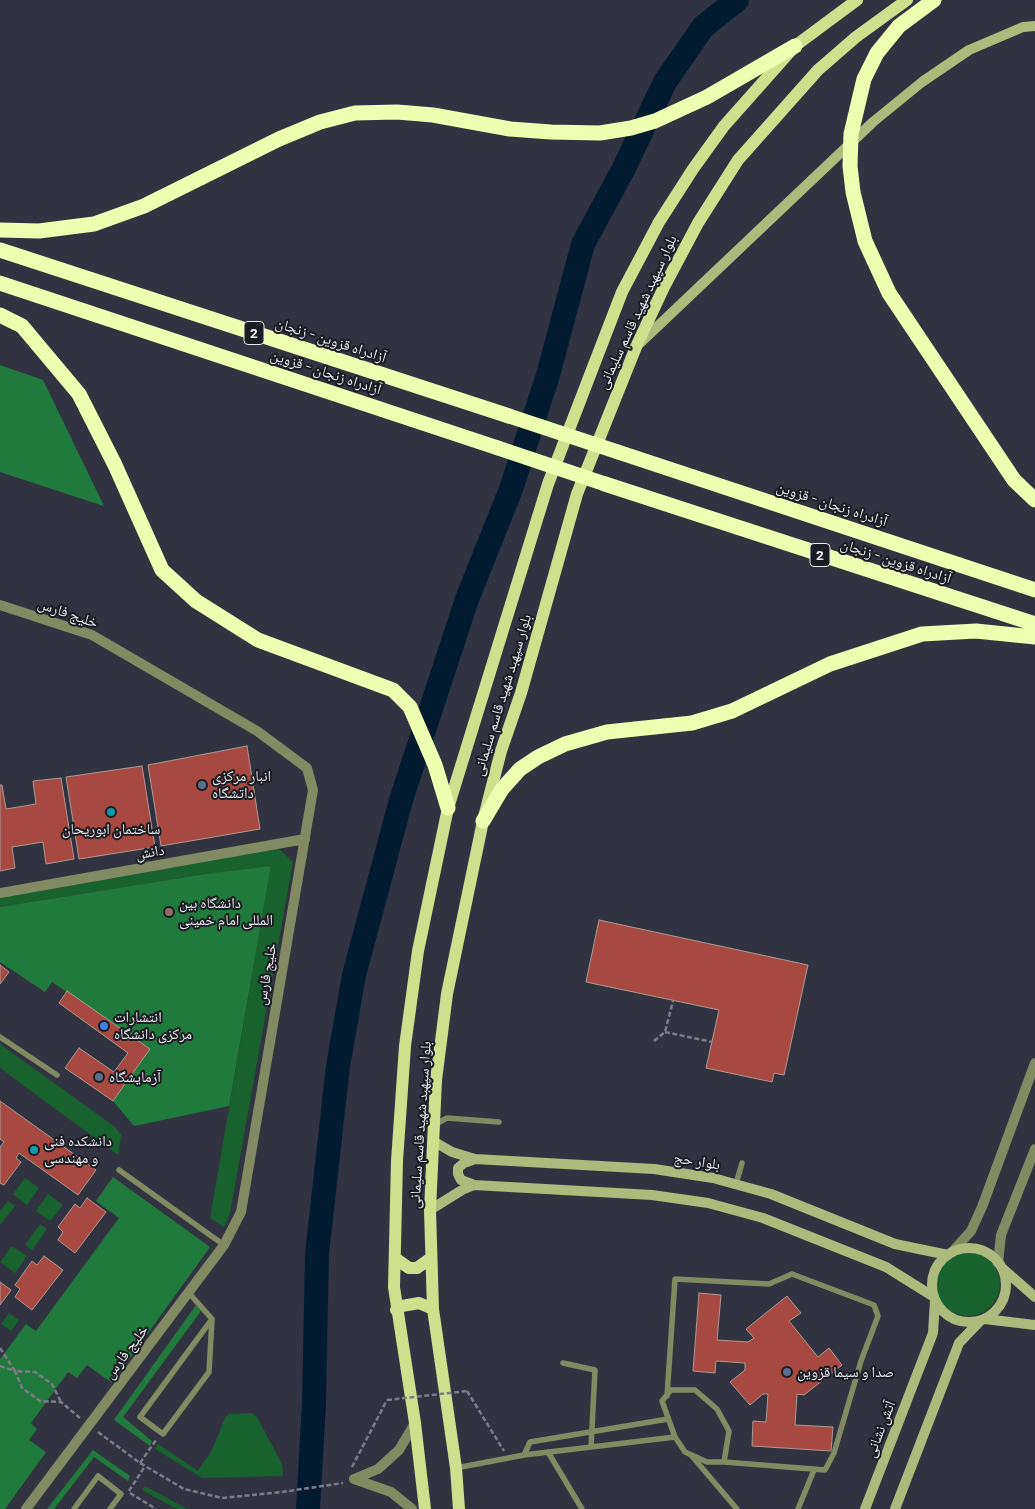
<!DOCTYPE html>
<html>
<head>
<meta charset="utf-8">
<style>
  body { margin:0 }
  canvas { display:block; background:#323341 }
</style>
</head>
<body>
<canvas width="1035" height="1509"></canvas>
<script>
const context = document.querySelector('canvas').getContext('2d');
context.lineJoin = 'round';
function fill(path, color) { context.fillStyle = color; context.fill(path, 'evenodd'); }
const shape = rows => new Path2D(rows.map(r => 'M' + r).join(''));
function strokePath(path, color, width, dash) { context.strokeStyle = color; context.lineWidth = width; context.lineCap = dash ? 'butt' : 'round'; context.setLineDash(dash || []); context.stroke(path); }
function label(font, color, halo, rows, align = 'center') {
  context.font = font + ' Barlow,"Noto Naskh Arabic",sans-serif'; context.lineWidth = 4; context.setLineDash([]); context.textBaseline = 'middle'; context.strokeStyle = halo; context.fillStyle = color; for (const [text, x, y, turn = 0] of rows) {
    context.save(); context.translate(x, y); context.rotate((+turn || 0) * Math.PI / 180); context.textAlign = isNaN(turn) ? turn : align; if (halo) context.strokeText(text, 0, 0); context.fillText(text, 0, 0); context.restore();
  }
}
const green = shape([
  [278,848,293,862,230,1213,224,1227,210,1218,271,866,212,873,0,907,0,897],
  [0,1044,115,1127,121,1135,118,1155,0,1068],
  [25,1178,39,1188,27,1205,13,1194],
  [48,1194,63,1205,50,1221,36,1211],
  [8,1201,15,1206,0,1225,0,1211],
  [40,1224,47,1229,32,1250,25,1245],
  [12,1246,27,1256,15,1273,0,1262],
  '936 1284a32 32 0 1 1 64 0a32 32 0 1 1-64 0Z',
  [9,1313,19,1320,11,1331,1,1324],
  [252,1413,258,1419,282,1464,283,1476,202,1478,155,1449,158,1444,198,1471,212,1450,225,1418,229,1414],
  [145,1486,187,1509,177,1509,142,1490]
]);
const forest = shape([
  [0,365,43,380,104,506,0,472],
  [271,866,229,1106,134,1126,113,1101,150,1049,52,982,45,992,0,962,0,907,212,873],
  [113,1177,210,1247,112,1383,87,1365,77,1378,68,1372,31,1423,37,1429,29,1440,46,1452,5,1509,0,1509,0,1359,26,1324,36,1331,119,1218,96,1201],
  [196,1305,201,1311,123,1417,152,1441,150,1446,114,1420],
  [93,1450,130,1476,128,1481,94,1457,54,1509,47,1509]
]);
const river = shape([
  [308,1509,314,1403,317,1254,338,1066,354,975,401,800,467,599,511,489,548,375,583,244,623,170,665,82,703,27,737,0]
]);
const building = shape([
  [247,746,260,829,161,846,148,765,247,746],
  [142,766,155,847,79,859,66,777,142,766],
  [61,778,74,859,46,864,43,842,12,847,15,868,0,871,0,785,2,785,6,809,36,804,33,781,61,778],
  [599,920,808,965,784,1075,774,1073,772,1082,706,1068,719,1010,586,982,599,920],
  [0,965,9,972,0,984,0,965],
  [67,991,150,1049,127,1081,114,1072,128,1053,59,1003,67,991],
  [79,1048,127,1081,113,1101,65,1068,79,1048],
  [0,1101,96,1170,78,1195,19,1153,16,1158,21,1162,4,1185,0,1183,0,1147,4,1142,0,1139,0,1101],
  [87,1198,106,1212,75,1253,58,1240,63,1232,58,1227,75,1204,80,1208,87,1198],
  [44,1256,63,1270,32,1310,15,1297,20,1289,15,1285,32,1261,37,1265,44,1256],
  [0,1282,11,1290,0,1305,0,1282],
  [699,1293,721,1295,717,1340,748,1342,754,1338,746,1329,787,1296,801,1313,789,1321,818,1357,829,1348,842,1365,804,1395,797,1394,795,1425,833,1427,831,1451,752,1446,753,1421,766,1422,768,1394,763,1394,750,1405,730,1382,745,1370,745,1363,716,1361,715,1373,693,1371,699,1293]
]);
const path = shape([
  [665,1032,712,1042],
  [654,1041,665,1032,673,1001],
  [0,1348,15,1371,35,1372,52,1384,61,1402],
  [0,1366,15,1371,22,1388,40,1401,61,1402,80,1418],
  [467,1391,504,1451],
  [98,1432,140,1463,184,1489,222,1498,282,1492,343,1483],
  [140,1463,156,1440],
  [352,1467,387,1400],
  [129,1491,145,1466],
  [130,1493,156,1509]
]);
const service = shape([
  [0,1037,57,1075],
  [436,1124,447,1118,499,1122],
  [119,1170,224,1245],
  [736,1184,742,1163],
  [189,1293,212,1319,140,1417,163,1434,209,1372,212,1319],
  [563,1363,595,1370,591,1447],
  [671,1390,695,1390,717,1409,729,1431,724,1462,707,1462,685,1452,675,1437,662,1401,671,1390],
  [667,1396,675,1279,769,1284,792,1274,874,1305,878,1316,861,1361,834,1453,825,1470,724,1462],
  [548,1452,582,1509],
  [524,1455,530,1442,668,1419],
  [691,1455,737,1509],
  [456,1468,524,1455,675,1437],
  [74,1509,98,1476,121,1494,110,1509],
  [798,1509,814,1470]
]);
const minor = shape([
  [952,1252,971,1231,982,1207,1035,1063],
  [998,1263,1001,1235,1035,1149]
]);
const tertiary = shape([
  [0,605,92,635,257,731,307,768,313,790,241,1212,224,1245,26,1509],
  [0,893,305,839],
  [354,1479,378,1469,399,1450,415,1423],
  [354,1479,391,1492,412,1509]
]);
const secondary = shape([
  [640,343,873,122,922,82,969,50,1023,27,1035,26],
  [433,1141,452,1152,475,1159,654,1169,713,1178,771,1194,895,1244,948,1255],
  [474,1185,461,1180,458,1174,458,1168,464,1163,475,1159],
  [430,1210,462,1190,474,1185,652,1195,708,1203,763,1218,886,1267,934,1297],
  '932 1285a37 37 0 1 1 74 0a37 37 0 1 1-74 0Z',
  [1002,1268,1035,1297],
  [985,1319,1035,1325],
  [865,1509,933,1333,935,1301],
  [895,1509,959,1343,981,1320]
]);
const primary = shape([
  [395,1258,409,1268,417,1268,431,1258],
  [396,1310,402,1306,419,1303,433,1309],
  [425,1509,415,1423,394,1287,397,1161,405,1046,418,951,448,808,548,484,622,292,659,222,693,169,724,126,795,46,857,0],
  [459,1509,456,1468,433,1309,430,1210,436,1080,447,994,483,821,501,751,521,693,577,494,636,347,664,287,698,223,738,160,818,70,856,37,907,0]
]);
const motorway = shape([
  [934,0,899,26,877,53,864,79,851,134,850,166,853,192,865,241,889,293,1014,480,1035,500],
  [0,230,39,231,94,224,144,206,279,139,320,122,355,113,397,112,433,115,510,129,551,132,600,133,631,128,655,121,707,97,795,46],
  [0,250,509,416],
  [0,283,498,448],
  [0,315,22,326,79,394,115,465,162,570,196,601,258,640,393,690,410,707,435,765,448,808],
  [618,452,1035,590],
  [605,484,1035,624],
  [483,821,502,789,520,769,538,757,565,744,607,732,692,723,732,711,830,664,922,634,976,631,1035,637]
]);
const pathBridge = shape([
  [387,1400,467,1391]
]);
const motorwayBridge = shape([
  [509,416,618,452],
  [498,448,605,484]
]);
const markers = [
  [202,785,5,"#5c6f8a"],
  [111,812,5,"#0f9aa8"],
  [169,912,5,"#8d6e63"],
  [104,1026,5,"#3f7fe0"],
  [99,1077,5,"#5c6f8a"],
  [34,1150,5,"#0f9aa8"],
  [787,1372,5,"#5c6f8a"]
];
const shields = [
  [254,333,20],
  [820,555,20]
];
const shieldNames = [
  ["2",254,333],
  ["2",820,555]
];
const streetNames = [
  ["بلوار سپهبد شهید قاسم سلیمانی",637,312,-65],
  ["آزادراه قزوین - زنجان",331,340,18],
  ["آزادراه زنجان - قزوین",326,372,18],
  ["آزادراه زنجان - قزوین",832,504,18],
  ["آزادراه قزوین - زنجان",896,561,18],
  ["خلیج فارس",68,613,19],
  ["بلوار سپهبد شهید قاسم سلیمانی",502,695,-73],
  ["دانش",150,852,-10],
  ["خلیج فارس",266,974,-80],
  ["بلوار سپهبد شهید قاسم سلیمانی",420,1125,-86],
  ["بلوار حج",697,1161,9],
  ["خلیج فارس",126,1352,-53],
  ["آتش نشانی",880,1429,-69]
];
const poiNames = [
  ["انبار مرکزی",212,776],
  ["داتشگاه",212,793],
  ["ساختمان ابوریحان",111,829,"center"],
  ["دانشگاه بین",179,903],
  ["المللی امام خمینی",179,920],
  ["انتشارات",114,1017],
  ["مرکزی دانشگاه",114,1034],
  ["آزمایشگاه",109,1077],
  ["دانشکده فنی",44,1141],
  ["و مهندسی",44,1158],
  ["صدا و سیما قزوین",797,1372]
];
fill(green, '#18622f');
fill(forest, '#217a3d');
strokePath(river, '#031b2f', 24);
fill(building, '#a64941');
strokePath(building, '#ad9895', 1);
strokePath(path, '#7b7c88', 2.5, [5, 2.5]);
strokePath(service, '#818a63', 5.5);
strokePath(minor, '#818a63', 10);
strokePath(tertiary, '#818a63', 10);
strokePath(secondary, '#acba7b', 10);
strokePath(primary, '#cedf8d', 12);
strokePath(motorway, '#eeffb1', 15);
strokePath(pathBridge, '#7b7c88', 2.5, [5, 2.5]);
strokePath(motorwayBridge, '#eeffb1', 15);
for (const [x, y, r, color] of markers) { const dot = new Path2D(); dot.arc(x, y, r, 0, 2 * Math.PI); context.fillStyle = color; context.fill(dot); strokePath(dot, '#1b1b22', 2); }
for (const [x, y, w] of shields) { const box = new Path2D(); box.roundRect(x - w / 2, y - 11.5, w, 23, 4); context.fillStyle = '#1b1b22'; context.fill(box); strokePath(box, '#eaeaf3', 1); }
label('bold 14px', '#eaeaf3', null, shieldNames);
label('15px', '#eaeaf3', '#1b1b22', streetNames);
label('15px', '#eaeaf3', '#1b1b22', poiNames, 'left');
</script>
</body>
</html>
